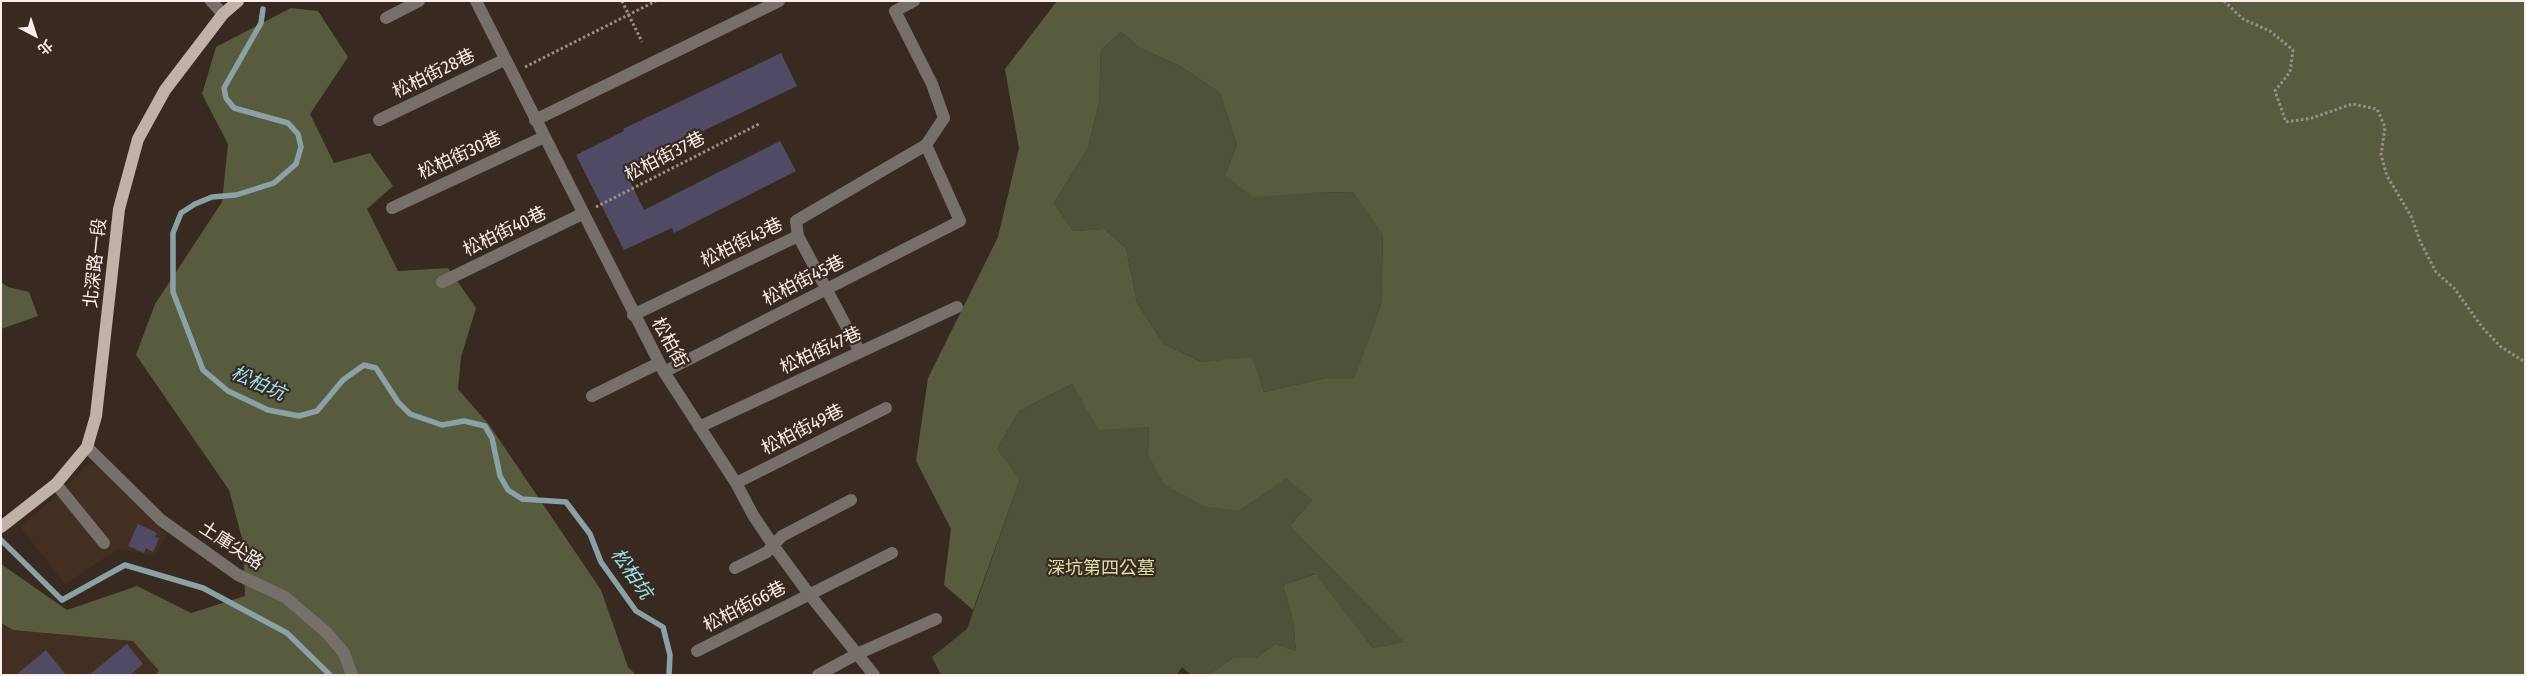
<!DOCTYPE html>
<html>
<head>
<meta charset="utf-8">
<style>
  body { margin:0 }
  #map { position:relative; width:2526px; height:676px; overflow:hidden; background:#382921; font-family:"Fira Sans Condensed","Noto Sans TC",sans-serif }
  canvas { display:block }
  .frame { position:absolute; inset:0; border:2px solid #f9eee9; pointer-events:none }
  .north { position:absolute; left:10px; top:10px; width:50px; height:50px; -webkit-text-stroke:4px #382921; paint-order:stroke; rotate:140deg; font-size:14px; font-weight:700; line-height:20px; text-align:center; color:#f9eee9 }
  .north::after { content:''; display:block; margin:auto; width:18px; height:22px; background:#f9eee9; clip-path:polygon(50% 0,100% 100%,50% 72%,0 100%) }
</style>
</head>
<body>
<div id="map">
<canvas width="2526" height="676"></canvas>
<div class="frame"></div>
<div class="north">北</div>
</div>
<script>
const context = document.querySelector('canvas').getContext('2d');
context.lineJoin = 'round';
function fill(path, color) { context.fillStyle = color; context.fill(path, 'evenodd'); }
const shape = rows => new Path2D(rows.map(r => 'M' + r).join(''));
function strokePath(path, color, width, dash) { context.strokeStyle = color; context.lineWidth = width; context.lineCap = dash ? 'butt' : 'round'; context.setLineDash(dash || []); context.stroke(path); }
function label(font, color, halo, rows, align = 'center') {
  context.font = font + ' "Fira Sans Condensed","Noto Sans TC",sans-serif'; context.lineWidth = 4.5; context.setLineDash([]); context.textBaseline = 'middle'; context.strokeStyle = halo; context.fillStyle = color; for (const [text, x, y, turn = 0] of rows) {
    context.save(); context.translate(x, y); context.rotate((+turn || 0) * Math.PI / 180); context.textAlign = isNaN(turn) ? turn : align; if (halo) context.strokeText(text, 0, 0); context.fillText(text, 0, 0); context.restore();
  }
}
const built = shape([
  [97,464,167,534,155,556,118,549,65,584,20,527,64,489,85,466],
  [1,623,14,630,133,641,160,671,155,675,1,675]
]);
const green = shape([
  [1121,32,1140,48,1180,66,1220,93,1237,145,1225,175,1309,193,1353,192,1383,234,1381,305,1354,380,1326,378,1264,392,1252,358,1201,362,1164,344,1137,303,1126,248,1104,229,1073,231,1054,203,1088,148,1099,103,1101,50],
  [1072,384,1083,402,1149,427,1148,454,1239,511,1286,477,1312,500,1290,526,1405,642,1373,648,1314,574,1283,585,1293,620,1296,651,1275,644,1256,658,1233,658,1208,675,1191,675,1182,667,1177,675,941,675,932,657,967,629,1020,479,997,449,1019,411]
]);
const forest = shape([
  [1057,1,2525,1,2525,675,1208,675,1233,658,1256,658,1275,644,1296,651,1293,620,1283,585,1315,574,1373,648,1404,642,1290,526,1312,500,1286,478,1239,511,1203,506,1164,484,1148,454,1149,427,1099,430,1072,384,1019,411,997,449,1020,479,973,610,944,585,951,529,916,461,928,378,998,237,1019,148,1005,69],
  [1121,32,1140,48,1180,66,1220,93,1237,145,1225,175,1253,197,1309,193,1353,192,1383,235,1381,305,1354,379,1326,378,1264,392,1252,357,1201,362,1164,344,1137,303,1126,248,1104,229,1073,231,1054,203,1088,148,1099,103,1101,50],
  [291,8,318,11,348,57,310,114,334,163,370,153,393,186,367,209,398,271,448,268,476,308,461,357,458,389,490,426,601,590,628,667,636,675,155,675,159,671,133,641,13,630,1,623,1,564,67,610,137,586,191,613,245,596,243,542,229,490,136,355,155,304,222,202,228,144,202,94,216,47],
  [1,282,8,287,29,292,38,316,1,329]
]);
const stream = shape([
  [263,9,261,23,224,88,226,98,234,108,288,123,298,134,301,147,296,164,274,183,236,195,212,197,195,204,181,213,173,233,173,292,203,370,228,391,268,410,299,416,317,411,343,380,364,365,376,368,398,402,410,414,442,425,464,421,485,426,492,438,500,476,508,490,522,499,566,502,590,534,601,562,636,611,663,627,670,655,669,675],
  [1,540,62,600,125,565,203,588,287,633,330,675]
]);
const building = shape([
  [781,53,797,86,624,169,644,210,780,141,796,171,674,233,672,228,624,250,576,155,624,131,623,129],
  [138,524,157,533,155,537,159,538,153,552,146,548,144,553,128,546],
  [127,644,143,664,130,675,89,675],
  [46,650,66,675,16,675]
]);
const path = shape([
  [622,1,642,42],
  [2224,1,2243,19,2270,31,2293,50,2290,72,2275,91,2286,122,2312,118,2352,104,2377,109,2385,127,2381,155,2387,176,2411,216,2420,241,2436,272,2454,288,2482,327,2500,346,2525,362],
  [525,67,656,1],
  [596,207,759,124]
]);
const minor = shape([
  [211,1,223,14],
  [476,1,664,372,736,483,753,515,773,545,809,594,874,675],
  [386,18,419,1],
  [379,120,504,60],
  [535,120,779,1],
  [392,208,544,137],
  [798,236,860,352],
  [442,282,582,214],
  [633,315,798,236,796,221,926,145,944,118,932,84,895,11,914,1],
  [664,372,960,221,926,145],
  [592,396,659,363],
  [699,427,957,307],
  [87,447,161,520,238,575,285,597,326,632,344,653,352,675],
  [736,483,886,408],
  [56,484,104,543],
  [735,568,767,552,782,536,851,500],
  [697,651,892,553],
  [818,675,857,654,936,619]
]);
const major = shape([
  [1,527,56,484,87,447,96,416,119,209,138,139,165,90,223,14,238,1]
]);
const streetNames = [
  ["松柏街28巷",434,74,-26],
  ["松柏街30巷",460,156,-25],
  ["松柏街37巷",665,157,-27],
  ["松柏街40巷",505,232,-26],
  ["松柏街43巷",742,243,-26],
  ["北深路一段",96,263,-84],
  ["松柏街45巷",804,281,-27],
  ["松柏街",669,343,61],
  ["松柏街47巷",821,351,-25],
  ["松柏街49巷",803,430,-27],
  ["土庫尖路",231,546,33],
  ["松柏街66巷",745,607,-27]
];
const parkNames = [
  ["深坑第四公墓",1101,569]
];
const waterNames = [
  ["松柏坑",258,384,24],
  ["松柏坑",631,574,55]
];
fill(built, '#432e22');
fill(green, '#4f5139');
fill(forest, '#585b3e');
strokePath(stream, '#8aa1a5', 5.5);
fill(building, '#504a65');
strokePath(path, '#9b8e88', 3, [2.5, 2.5]);
strokePath(minor, '#766f6a', 12);
strokePath(major, '#c0b2a6', 12);
label('18px', '#f9eee9', '#382921', streetNames);
label('18px', '#dce1a8', '#382921', parkNames);
label('italic 19px', '#9be4f2', '#382921', waterNames);
</script>
</body>
</html>
